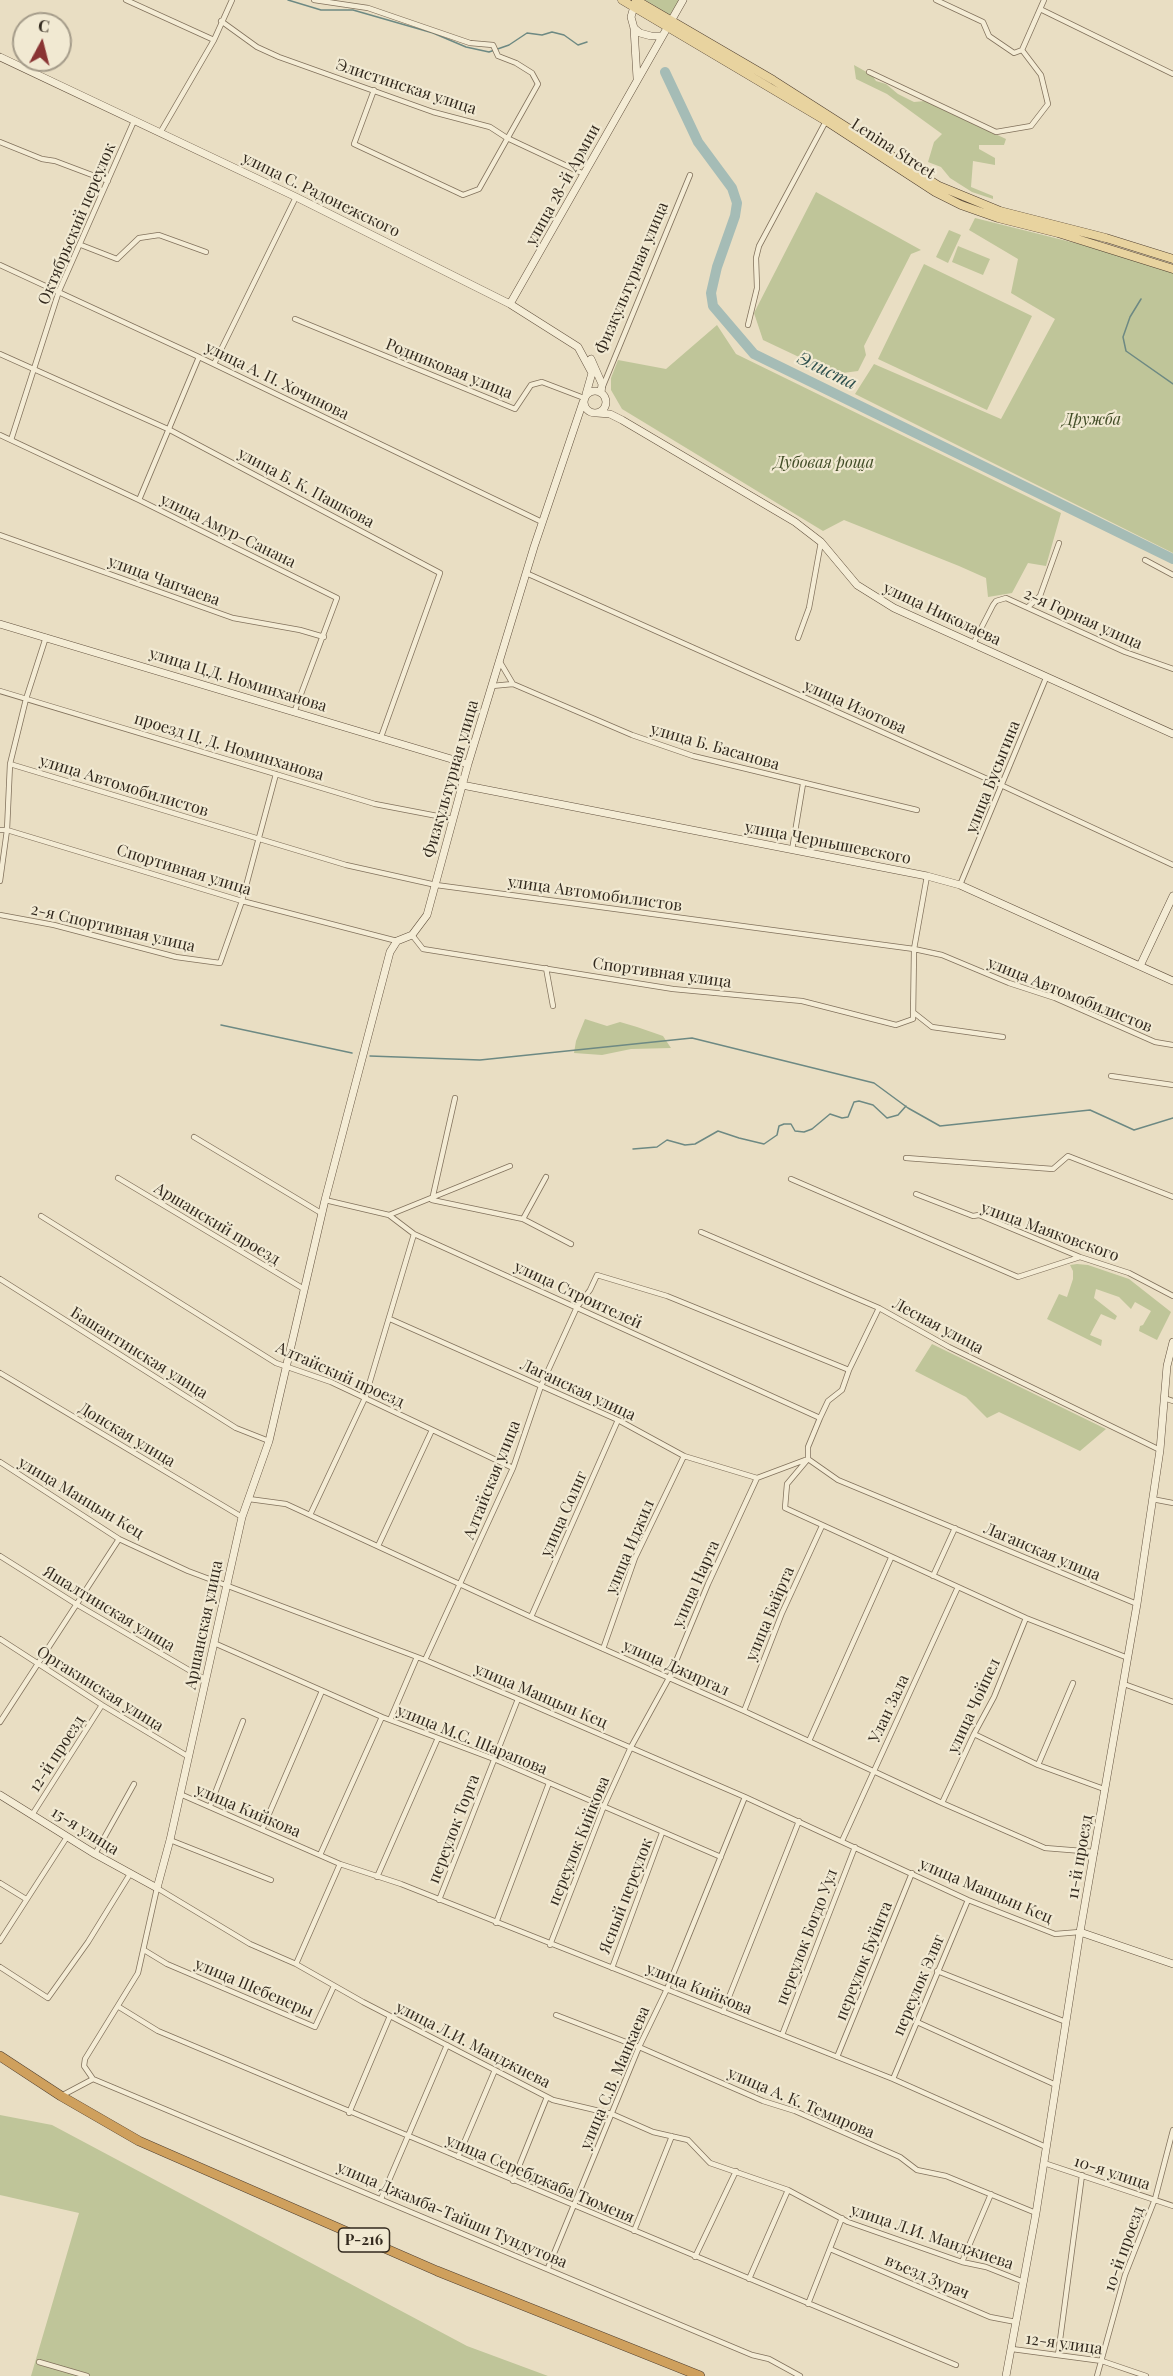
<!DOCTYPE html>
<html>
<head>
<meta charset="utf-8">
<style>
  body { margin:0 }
  #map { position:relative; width:1173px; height:2376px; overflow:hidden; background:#e9dec3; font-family:"Playfair Display",serif }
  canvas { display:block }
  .north { position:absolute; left:12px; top:12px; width:60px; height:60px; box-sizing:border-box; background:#f1e9d2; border:2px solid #a59c8a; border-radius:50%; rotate:7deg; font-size:16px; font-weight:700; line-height:24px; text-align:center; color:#32291e }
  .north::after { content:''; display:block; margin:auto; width:21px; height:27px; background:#893433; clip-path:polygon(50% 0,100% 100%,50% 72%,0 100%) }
</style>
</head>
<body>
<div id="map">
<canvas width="1173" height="2376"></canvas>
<div class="north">С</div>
</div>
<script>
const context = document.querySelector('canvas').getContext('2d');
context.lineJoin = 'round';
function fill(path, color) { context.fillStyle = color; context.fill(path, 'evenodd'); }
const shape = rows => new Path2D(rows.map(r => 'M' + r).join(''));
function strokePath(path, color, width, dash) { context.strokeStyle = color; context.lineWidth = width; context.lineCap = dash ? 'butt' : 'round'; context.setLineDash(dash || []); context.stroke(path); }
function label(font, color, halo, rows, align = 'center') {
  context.font = font + ' "Playfair Display",serif'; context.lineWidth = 4.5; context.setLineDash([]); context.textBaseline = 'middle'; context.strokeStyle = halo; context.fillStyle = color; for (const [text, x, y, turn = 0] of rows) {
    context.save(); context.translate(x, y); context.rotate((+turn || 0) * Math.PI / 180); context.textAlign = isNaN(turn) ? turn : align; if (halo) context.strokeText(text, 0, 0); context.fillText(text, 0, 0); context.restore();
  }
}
const green = shape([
  [645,0,679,0,670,15],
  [854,65,872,75,876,81,886,84,898,94,914,102,925,101,1006,139,1004,145,979,145,979,149,995,158,995,165,973,161,971,187,993,196,993,199,972,192,950,178,941,167,928,162,934,142,942,134,887,94,856,79],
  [816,192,921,250,911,254,864,346,866,355,858,371,835,374,763,340,754,313],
  [975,218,1079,244,1173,272,1173,553,855,394,874,364,1001,419,1055,319,1011,293,1018,259,969,230],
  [949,230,961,235,948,263,936,257],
  [958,246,990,259,983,275,952,262],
  [924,264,1032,316,987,410,878,359],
  [717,325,736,354,1061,513,1046,566,1028,563,1012,593,988,597,986,578,959,566,844,520,823,531,622,409,611,390,611,378,618,360,666,369],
  [585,1019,607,1026,620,1022,637,1027,663,1036,671,1048,631,1049,602,1055,574,1053,576,1041],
  [1077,1264,1088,1265,1129,1279,1171,1312,1157,1340,1139,1331,1140,1326,1143,1325,1151,1311,1135,1302,1131,1309,1119,1297,1096,1289,1094,1298,1117,1316,1115,1320,1101,1314,1093,1329,1090,1335,1102,1340,1101,1346,1047,1319,1059,1294,1067,1297,1073,1279,1073,1271,1070,1265],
  [932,1344,1106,1429,1080,1451,999,1412,987,1418,966,1397,915,1371],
  [0,2115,52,2125,467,2346,548,2376,31,2376,79,2213,0,2195]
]);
const stream = shape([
  [288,0,321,10,353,10,433,33,466,47,489,52,509,45,527,33,542,35,552,32,564,35,578,45,587,42],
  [1141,299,1130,317,1123,337,1126,351,1173,384],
  [221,1025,352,1053],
  [370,1056,480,1060,692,1038,874,1083,908,1108,940,1126,1090,1110,1134,1130,1173,1118],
  [633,1149,657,1147,667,1140,685,1145,695,1144,718,1131,739,1138,764,1144,777,1135,779,1126,784,1124,791,1124,795,1131,804,1132,812,1129,830,1114,842,1118,848,1117,854,1102,859,1101,873,1105,887,1118,898,1115,906,1106]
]);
const river = shape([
  [665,72,698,142,732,188,737,203,735,216,717,267,711,293,713,306,754,354,1173,559]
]);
const street = shape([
  [126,0,214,40],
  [314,0,368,8,470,43,493,45,498,56,516,63,532,73,538,84,479,189,463,195,354,144,374,90],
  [936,0,983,22,989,36,1014,53,1022,50],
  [1040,9,1173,74],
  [221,21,257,47,279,57,433,112,490,127,507,138,584,174],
  [869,72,996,132,1031,126,1048,104,1041,75,1022,50,1044,0],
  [160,133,214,40,232,0],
  [0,142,42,159,55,161,108,181],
  [81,245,117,259,139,238,159,235,206,252],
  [0,265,199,357,542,522],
  [295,319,515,409,531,385,542,382,584,398],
  [748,325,757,288,756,258,759,246,826,121],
  [0,354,170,430,440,573,381,737],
  [214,364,296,197],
  [603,386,690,175],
  [0,435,139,500,337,598,295,710],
  [11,440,59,291,134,121],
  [139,500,199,357],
  [0,535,233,618,300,630,324,637],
  [1145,560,1173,575],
  [526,573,1003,786,1173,865],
  [1028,607,1040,596,1059,543],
  [798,638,809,608,821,542],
  [973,644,993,605,996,601,1006,598,1125,652,1173,669],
  [500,662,513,684,632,735,693,756,917,810],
  [492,686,513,684],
  [0,691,375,804,453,819],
  [10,764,346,865,436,885,914,949,942,955,1009,983,1055,998,1155,1042,1173,1045],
  [0,830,7,830,242,901,397,941],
  [792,850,803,784],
  [0,881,7,830,10,764,26,699,46,637],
  [960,885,1046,678],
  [0,915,54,925,176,957,220,963,242,901,276,774],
  [412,935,423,949,673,989,802,1001,896,1025,913,1019,914,949,927,876],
  [546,968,553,1006],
  [913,1012,932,1027,1003,1037],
  [1111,1076,1173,1085],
  [455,1098,432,1200,523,1219,571,1244],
  [194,1137,321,1213],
  [906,1158,1053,1169,1068,1156,1173,1197],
  [118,1178,304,1289],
  [791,1179,1018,1277,1080,1257],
  [916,1194,973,1216,979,1215,1080,1257,1129,1273,1173,1296],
  [325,1200,389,1215,414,1234,820,1418],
  [389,1215,510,1166],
  [41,1216,276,1363,331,1382,513,1468],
  [523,1219,546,1177],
  [701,1232,879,1308,949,1347,1160,1450],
  [0,1279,236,1428,269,1441],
  [879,1308,849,1370,842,1390,828,1401,820,1418,808,1447,808,1459,787,1484,785,1508,1026,1618,1128,1658],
  [390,1319,618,1420,684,1456,757,1478],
  [0,1373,242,1517],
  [1164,1398,1173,1401],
  [808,1459,838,1480,1137,1604],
  [0,1462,119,1539,188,1571,425,1660,518,1699,745,1797,968,1900,1055,1934,1080,1932],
  [249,1499,286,1504,531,1617,744,1711,942,1803,1045,1848,1095,1852],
  [1152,1499,1173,1503],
  [310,1515,365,1398,414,1234],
  [378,1546,432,1430],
  [0,1556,76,1604,206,1680],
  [933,1576,955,1528],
  [531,1617,618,1420],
  [0,1639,102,1705,189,1757],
  [214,1643,382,1717,494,1759,721,1857],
  [603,1649,635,1558,684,1456],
  [425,1660,513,1468,541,1386,577,1307,590,1290,597,1275,667,1296,849,1370],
  [1124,1684,1173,1702],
  [744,1711,782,1613,822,1526],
  [390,1720,417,1657],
  [0,1722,119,1539],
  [974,1734,1038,1765,1104,1789],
  [809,1741,891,1558],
  [1038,1765,1073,1683],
  [180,1794,340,1864],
  [942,1803,974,1734,994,1697,1026,1618],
  [210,1806,243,1721],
  [32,1815,102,1705],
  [262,1830,322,1691],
  [170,1840,271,1880],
  [842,1841,958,1587],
  [95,1854,134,1784],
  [320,1855,382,1717],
  [377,1877,438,1738],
  [0,1883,26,1899],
  [439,1900,518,1699],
  [496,1923,549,1783],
  [0,1941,67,1837],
  [550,1945,604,1806,631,1747,669,1678,708,1584,757,1478,805,1460],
  [144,1950,167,1964,315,2027,334,1986],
  [296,1964,340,1864,401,1884,893,2079,1046,2147],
  [0,1967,48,1998,88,1942,130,1874],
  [612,1968,662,1833],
  [937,1971,1066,2022],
  [119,2007,158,2031,956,2365],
  [723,2012,799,1821],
  [556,2015,639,2047,763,2101,795,2111,900,2157,917,2170,946,2176,1036,2213],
  [917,2022,1056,2085],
  [782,2035,855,1847],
  [837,2057,912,1873],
  [93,2079,752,2355,769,2359,800,2376],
  [893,2079,968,1900],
  [61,2096,93,2079,84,2066,85,2059,138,1973,157,1888,250,1944,296,1964,363,2002,553,2100,612,2114,653,2132,688,2140,710,2163,788,2190,848,2222,962,2262,986,2267,1024,2282],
  [349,2113,390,2016],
  [458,2157,495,2070],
  [1044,2163,1173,2206],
  [513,2181,547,2097],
  [381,2199,447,2045],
  [634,2231,672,2136],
  [830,2249,990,2317,1016,2322],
  [695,2257,736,2171],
  [962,2262,991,2194],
  [548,2268,639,2047,667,1989,745,1797],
  [749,2279,788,2190],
  [808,2304,842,2218],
  [1012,2349,1102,2361,1146,2376],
  [1058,2355,1082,2175],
  [39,2362,87,2376],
  [1097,2376,1125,2275,1155,2199,1173,2130]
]);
const secondary = shape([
  [635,3,631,17,634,28,637,78],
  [634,28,640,33,651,36,662,36],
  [0,57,296,197,510,304,578,347,592,373,586,394],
  [510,304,683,0],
  [591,359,602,384,601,393],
  '584 402a11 11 0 1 1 22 0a11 11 0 1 1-22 0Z',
  [597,413,610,414,622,420,795,522,821,542,857,585,894,608,1173,734],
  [0,624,468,764],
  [462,785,927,876,960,885,1173,981],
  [1140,966,1173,896],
  [0,1795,95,1854,157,1888,170,1840,242,1517,269,1441,325,1200,390,952,397,941,412,935,427,915,468,764,534,547,583,402],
  [1080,1932,1173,1964],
  [1006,2376,1036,2213,1080,1932,1137,1604,1160,1450,1167,1366,1173,1342]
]);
const primary = shape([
  [622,0,826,121,935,192,961,205,998,218,1058,233,1173,269],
  [636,0,773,80,939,186,1000,211,1106,238,1173,259]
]);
const highway = shape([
  [0,2056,61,2096,139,2141,437,2271,700,2376]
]);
const shields = [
  [364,2240,51]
];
const shieldNames = [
  ["Р-216",364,2240]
];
const streetNames = [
  ["Элистинская улица",406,87,18],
  ["Lenina Street",893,149,33],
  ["улица 28-й Армии",563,185,-61],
  ["улица С. Радонежского",321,195,26],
  ["Октябрьский переулок",77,224,-67],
  ["Физкультурная улица",632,278,-67],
  ["Родниковая улица",449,369,22],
  ["улица А. П. Хочинова",277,381,26],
  ["улица Б. К. Пашкова",306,488,28],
  ["улица Амур-Санана",228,531,26],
  ["улица Чапчаева",164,581,20],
  ["улица Николаева",942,614,25],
  ["2-я Горная улица",1083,619,24],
  ["улица Ц.Д. Номинханова",238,680,17],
  ["улица Изотова",855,707,24],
  ["проезд Ц. Д. Номинханова",229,747,17],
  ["улица Б. Басанова",715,747,16],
  ["улица Бусыгина",993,777,-68],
  ["Физкультурная улица",451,779,-74],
  ["улица Автомобилистов",124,786,17],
  ["улица Чернышевского",828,843,11],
  ["Спортивная улица",184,870,17],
  ["улица Автомобилистов",595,894,8],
  ["2-я Спортивная улица",113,928,13],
  ["Спортивная улица",662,973,8],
  ["улица Автомобилистов",1070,995,22],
  ["Аршанский проезд",217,1224,31],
  ["улица Маяковского",1050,1232,20],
  ["улица Строителей",578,1295,25],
  ["Лесная улица",938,1326,28],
  ["Башантинская улица",139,1353,32],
  ["Алтайский проезд",340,1375,24],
  ["Лаганская улица",578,1390,25],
  ["Донская улица",127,1435,31],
  ["Алтайская улица",492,1480,-68],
  ["улица Манцын Кец",81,1498,31],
  ["улица Солнг",564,1514,-66],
  ["улица Иджил",630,1547,-67],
  ["Лаганская улица",1042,1552,23],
  ["улица Нарта",696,1584,-66],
  ["Яшалтинская улица",109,1609,31],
  ["улица Байрта",770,1614,-67],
  ["Аршанская улица",204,1625,-78],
  ["улица Джиргал",676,1668,24],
  ["Оргакинская улица",100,1689,32],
  ["улица Манцын Кец",541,1696,23],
  ["улица Чойпел",974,1706,-65],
  ["Улан Зала",889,1709,-65],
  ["улица М.С. Шарапова",472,1740,22],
  ["12-й проезд",57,1754,-57],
  ["улица Кийкова",248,1811,23],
  ["переулок Торга",454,1829,-69],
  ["15-я улица",85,1831,32],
  ["переулок Кийкова",579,1841,-68],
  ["11-й проезд",1080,1857,-80],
  ["улица Манцын Кец",986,1891,23],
  ["Ясный переулок",626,1896,-69],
  ["переулок Богдо Уул",807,1937,-69],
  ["переулок Буйнта",864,1961,-68],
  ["переулок Элвг",919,1985,-67],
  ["улица Шебенеры",254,1988,23],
  ["улица Кийкова",699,1989,22],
  ["улица Л.И. Манджиева",473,2045,27],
  ["улица С.В. Манкаева",615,2078,-67],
  ["улица А. К. Темирова",801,2103,23],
  ["10-я улица",1112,2173,18],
  ["улица Серебджаба Тюменя",540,2179,23],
  ["улица Джамба-Тайши Тундутова",452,2215,23],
  ["улица Л.И. Манджиева",932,2237,19],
  ["10-й проезд",1124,2249,-70],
  ["въезд Зурач",927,2277,23],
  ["12-я улица",1064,2344,8]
];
const parkNames = [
  ["Дружба",1092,420],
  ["Дубовая роща",824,463]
];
const waterNames = [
  ["Элиста",827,371,26]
];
fill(green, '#bfc599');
strokePath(stream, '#6d8983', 1.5);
strokePath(river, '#a5bcb6', 10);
strokePath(street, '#81715c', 6);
strokePath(secondary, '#63523f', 8);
strokePath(primary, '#4f3f30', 9);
strokePath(highway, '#4f3f30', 10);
strokePath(street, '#f4ecd5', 4.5);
strokePath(secondary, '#f4ecd5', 7);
strokePath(primary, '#e8d39f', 8);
strokePath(highway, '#cfa05d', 9);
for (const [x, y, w] of shields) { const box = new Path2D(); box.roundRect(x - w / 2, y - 12, w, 24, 4.5); context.fillStyle = '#f1e9d2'; context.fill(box); strokePath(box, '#32291e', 1.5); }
label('bold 15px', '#32291e', null, shieldNames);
label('16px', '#32291e', '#f1e9d2', streetNames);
label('italic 16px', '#424d27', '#f1e9d2', parkNames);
label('italic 18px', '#2f514f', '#f1e9d2', waterNames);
</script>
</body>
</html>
